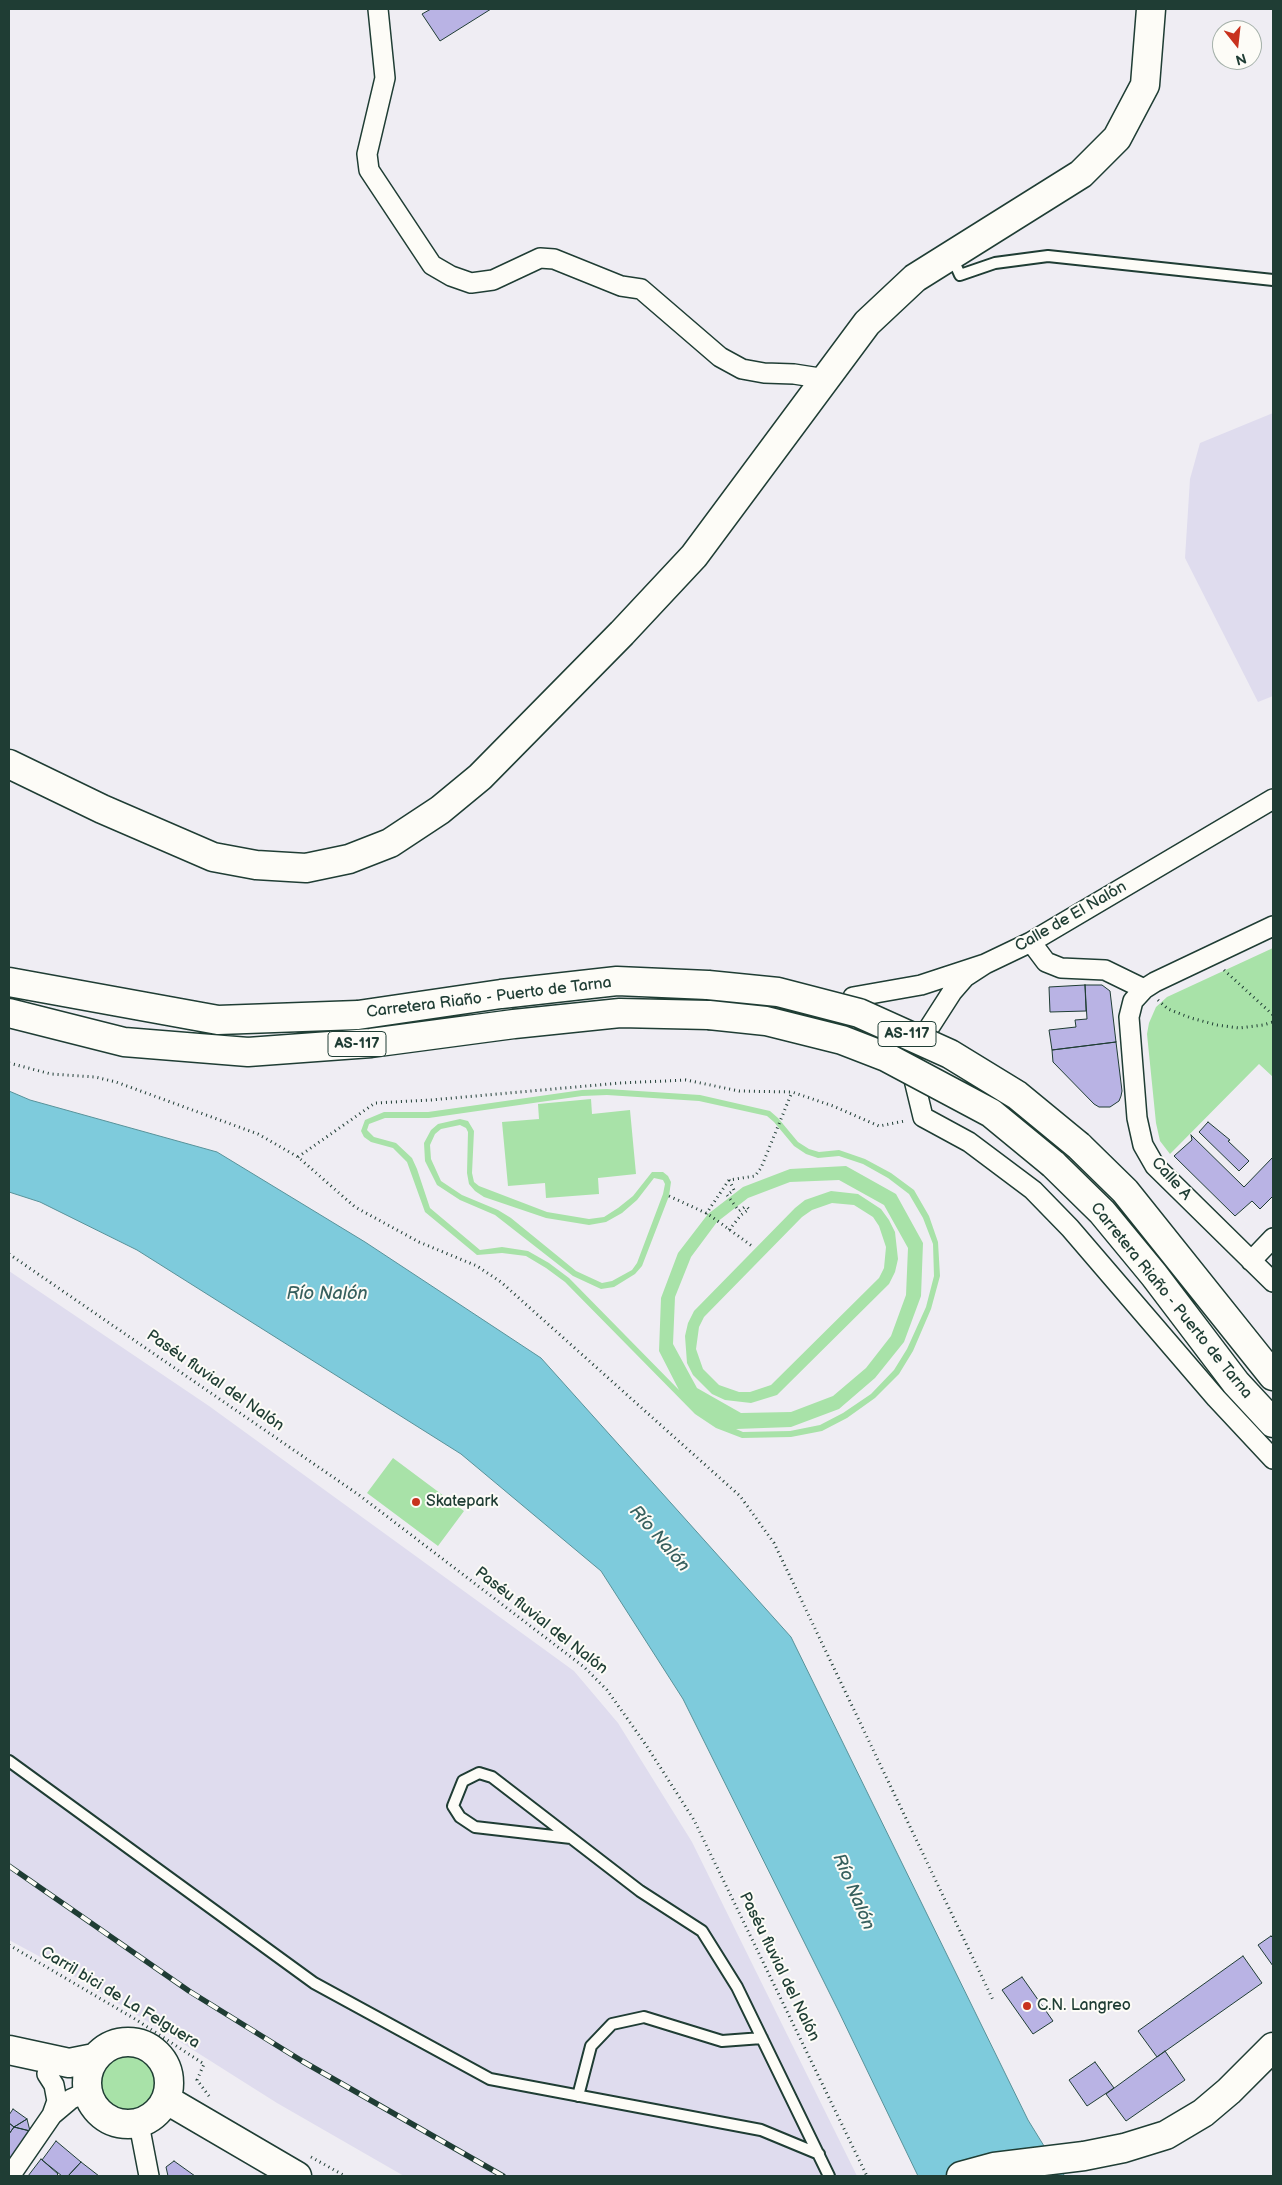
<!DOCTYPE html>
<html>
<head>
<meta charset="utf-8">
<style>
  body { margin:0 }
  #map { position:relative; width:1282px; height:2185px; overflow:hidden; background:#efedf3; font-family:"Balsamiq Sans",sans-serif }
  canvas { display:block }
  .frame { position:absolute; inset:0; border:10px solid #1f3d34; pointer-events:none }
  .north { position:absolute; left:1212px; top:20px; width:50px; height:50px; box-sizing:border-box; background:#fdfcf7; border:1px solid #a4b0a9; border-radius:50%; rotate:164deg; font-size:14px; font-weight:700; line-height:20px; text-align:center; color:#1f3d34 }
  .north::after { content:''; display:block; margin:auto; width:18px; height:22px; background:#c8321e; clip-path:polygon(50% 0,100% 100%,50% 72%,0 100%) }
</style>
</head>
<body>
<div id="map">
<canvas width="1282" height="2185"></canvas>
<div class="frame"></div>
<div class="north">N</div>
</div>
<script>
const context = document.querySelector('canvas').getContext('2d');
context.lineJoin = 'round';
function fill(path, color) { context.fillStyle = color; context.fill(path, 'evenodd'); }
const shape = rows => new Path2D(rows.map(r => 'M' + r).join(''));
function strokePath(path, color, width, dash) { context.strokeStyle = color; context.lineWidth = width; context.lineCap = dash ? 'butt' : 'round'; context.setLineDash(dash || []); context.stroke(path); }
function label(font, color, halo, rows, align = 'center') {
  context.font = font + ' "Balsamiq Sans",sans-serif'; context.lineWidth = 4; context.setLineDash([]); context.textBaseline = 'middle'; context.strokeStyle = halo; context.fillStyle = color; for (const [text, x, y, turn = 0] of rows) {
    context.save(); context.translate(x, y); context.rotate((+turn || 0) * Math.PI / 180); context.textAlign = isNaN(turn) ? turn : align; if (halo) context.strokeText(text, 0, 0); context.fillText(text, 0, 0); context.restore();
  }
}
const built = shape([
  [1273,413,1273,696,1258,702,1185,558,1190,479,1200,443],
  [9,1271,209,1406,574,1671,618,1723,692,1842,857,2176,404,2176,277,2103,171,2036,59,1967,9,1940]
]);
const green = shape([
  [1273,948,1273,1077,1259,1064,1170,1154,1160,1141,1156,1123,1147,1034,1149,1023,1156,1007,1167,997],
  [607,1089,700,1095,770,1111,778,1118,798,1142,809,1149,819,1152,839,1150,865,1159,891,1173,914,1190,929,1216,938,1242,940,1276,931,1309,913,1351,899,1374,875,1398,847,1418,822,1431,791,1437,742,1438,716,1428,695,1414,565,1282,546,1268,526,1256,502,1253,477,1255,425,1212,407,1162,393,1148,371,1142,364,1137,361,1131,365,1120,384,1112,428,1112,582,1090],
  [607,1095,699,1101,767,1116,774,1122,794,1146,806,1154,818,1158,839,1156,863,1164,888,1178,909,1194,923,1218,933,1244,934,1276,926,1307,907,1349,894,1370,871,1394,843,1413,820,1425,790,1431,743,1432,736,1429,791,1427,839,1409,875,1378,904,1342,921,1296,923,1243,896,1194,846,1166,790,1169,743,1187,708,1214,678,1253,661,1298,659,1351,679,1390,569,1278,549,1263,528,1251,502,1247,480,1250,430,1208,417,1169,412,1158,396,1143,374,1137,367,1130,369,1124,385,1118,429,1118,582,1096],
  [839,1180,884,1205,908,1248,906,1295,891,1336,866,1368,833,1396,791,1412,741,1413,697,1388,673,1344,675,1297,691,1257,717,1222,748,1198,790,1182],
  [591,1099,592,1114,630,1110,636,1174,598,1178,599,1194,546,1198,545,1183,508,1186,502,1122,539,1119,538,1104],
  [460,1119,468,1121,474,1131,472,1173,474,1182,479,1186,547,1212,589,1219,604,1217,618,1208,633,1196,652,1172,663,1172,668,1176,671,1182,669,1196,642,1266,635,1274,614,1287,601,1289,573,1276,495,1215,460,1200,437,1185,425,1161,424,1143,431,1130,438,1124],
  [460,1125,466,1128,468,1132,467,1173,469,1184,475,1191,484,1197,546,1218,589,1225,606,1222,622,1213,637,1200,654,1178,663,1180,665,1184,663,1194,637,1263,632,1270,612,1281,602,1283,576,1271,511,1218,498,1210,462,1195,441,1181,431,1159,430,1145,435,1134,441,1129],
  [831,1191,858,1194,881,1209,889,1220,895,1232,898,1259,895,1272,889,1284,777,1395,751,1403,725,1400,712,1394,693,1375,687,1363,685,1336,688,1323,694,1311,795,1208,805,1200],
  [832,1203,854,1205,873,1217,879,1226,886,1247,884,1268,879,1278,771,1385,750,1392,739,1392,719,1385,703,1369,696,1349,699,1327,704,1317,802,1217,812,1210],
  [393,1458,464,1511,438,1546,367,1493],
  '87 2083a41 41 0 1 1 82 0a41 41 0 1 1-82 0Z'
]);
const water = shape([
  [9,1091,30,1100,217,1152,365,1242,541,1358,791,1637,1028,2120,1057,2167,1065,2176,918,2176,839,2012,683,1699,601,1571,461,1454,137,1250,40,1202,9,1192,9,1091]
]);
const building = shape([
  [431,9,491,9,440,41,422,14,431,9],
  [1085,985,1086,1011,1050,1012,1049,987,1085,985],
  [1085,985,1102,985,1110,991,1116,1042,1052,1050,1049,1030,1076,1027,1075,1020,1087,1019,1085,985],
  [1116,1042,1122,1091,1121,1096,1119,1101,1110,1107,1099,1107,1094,1104,1053,1062,1052,1050,1116,1042],
  [1208,1122,1230,1140,1228,1141,1249,1161,1239,1171,1199,1132,1208,1122],
  [1191,1135,1244,1187,1273,1157,1273,1196,1260,1209,1252,1201,1235,1216,1174,1156,1192,1140,1191,1135],
  [1271,1936,1273,1938,1273,1966,1258,1945,1271,1936],
  [1243,1956,1262,1983,1157,2057,1138,2031,1243,1956],
  [1022,1977,1053,2021,1033,2034,1002,1990,1022,1977],
  [1165,2051,1185,2080,1126,2121,1106,2094,1165,2051],
  [1095,2062,1114,2088,1087,2106,1069,2080,1095,2062],
  [13,2109,27,2119,14,2127,9,2123,9,2115,13,2109],
  [27,2119,30,2131,14,2127,27,2119],
  [9,2123,14,2127,9,2134,9,2123],
  [14,2127,30,2131,9,2160,9,2134,14,2127],
  [56,2141,81,2162,68,2176,62,2176,42,2160,56,2141],
  [41,2159,58,2174,56,2176,28,2176,41,2159],
  [174,2161,195,2176,168,2176,166,2167,174,2161],
  [81,2162,99,2176,68,2176,81,2162]
]);
const path = shape([
  [1224,970,1273,1015],
  [1158,1000,1168,1009,1191,1018,1217,1025,1239,1028,1263,1025,1273,1022],
  [9,1063,51,1074,95,1077,116,1082,258,1134,298,1157,355,1207,419,1242,477,1266,501,1282,740,1496,774,1543,993,2000],
  [298,1157,375,1103,431,1100,620,1083,686,1080,739,1091,792,1092,833,1106,879,1126,905,1121],
  [729,1180,734,1190,727,1195,739,1211,746,1206],
  [669,1196,708,1214,752,1246],
  [706,1214,729,1180,755,1176,761,1168,792,1092],
  [729,1230,741,1215,749,1209,746,1206],
  [9,1254,359,1495,584,1667,607,1690,646,1745,694,1820,867,2176],
  [9,1945,135,2019,204,2064,197,2080,209,2096],
  [311,2157,345,2176]
]);
const lane = shape([
  [952,257,960,275,995,263,1048,256,1273,280],
  [9,1761,314,1983,490,2079,761,2130,819,2154],
  [571,1838,475,1827,460,1817,453,1806,463,1781,479,1773,492,1777,640,1891,702,1931,737,1987,829,2176],
  [578,2096,591,2046,612,2024,644,2017,722,2041,762,2038]
]);
const street = shape([
  [378,9,385,78,367,154,369,170,432,265,451,276,471,283,493,280,540,258,554,259,621,286,641,289,720,357,742,369,764,373,794,374,826,379],
  [1273,926,1155,982,1144,989,1133,1001,1129,1017,1137,1118,1143,1145,1155,1166,1273,1282],
  [1031,942,1046,962,1061,968,1105,970,1144,989],
  [985,964,965,977,952,992,909,1059,923,1117,969,1142,1033,1190,1070,1228,1216,1398,1273,1459],
  [853,997,921,985,985,964,1031,942,1273,799],
  [1251,1261,1273,1238],
  [47,2074,54,2085,57,2101,52,2115],
  [139,2124,149,2176],
  [10,2176,52,2115,71,2099,87,2092]
]);
const secondary = shape([
  [9,764,102,809,213,857,256,865,306,868,349,859,390,843,440,810,480,777,622,633,694,556,867,323,915,278,1081,174,1117,138,1145,85,1151,9],
  '87 2083a41 41 0 1 1 82 0a41 41 0 1 1-82 0Z',
  [9,2050,69,2063,94,2058],
  [167,2100,297,2176],
  [961,2176,994,2167,1084,2156,1124,2148,1166,2135,1203,2113,1229,2091,1273,2047]
]);
const highway = shape([
  [9,982,218,1020,358,1015,501,994,617,981,708,985],
  [9,1013,124,1042,248,1052,371,1043,514,1024,620,1013,709,1015],
  [1079,1146,1125,1191,1273,1376],
  [1053,1164,1102,1212,1154,1275,1236,1383,1273,1423]
]);
const rail = shape([
  [9,1866,189,1991,302,2061,503,2176]
]);
const highwayBridge = shape([
  [708,985,778,992,859,1013,950,1054,1017,1095,1079,1146],
  [709,1015,766,1021,842,1040,886,1057,991,1113,1053,1164]
]);
const markers = [
  [416,1502,5,"#c8321e"],
  [1027,2006,5,"#c8321e"]
];
const shields = [
  [907,1034,58],
  [357,1044,58]
];
const shieldNames = [
  ["AS-117",907,1034],
  ["AS-117",357,1044]
];
const streetNames = [
  ["Calle de El Nalón",1071,917,-30],
  ["Carretera Riaño - Puerto de Tarna",489,998,-7],
  ["Calle A",1171,1179,48],
  ["Carretera Riaño - Puerto de Tarna",1171,1301,51],
  ["Paséu fluvial del Nalón",215,1381,35],
  ["Paséu fluvial del Nalón",541,1621,38],
  ["Paséu fluvial del Nalón",779,1967,64],
  ["Carril bici de La Felguera",120,1998,31]
];
const poiNames = [
  ["Skatepark",426,1502],
  ["C.N. Langreo",1037,2006]
];
const waterNames = [
  ["Río Nalón",327,1294],
  ["Río Nalón",659,1539,49],
  ["Río Nalón",853,1892,67]
];
fill(built, '#dfdcee');
fill(green, '#a8e2a8');
fill(water, '#7ecbdc');
strokePath(water, '#589299', 1);
fill(building, '#b9b3e4');
strokePath(building, '#1f3d34', 1);
strokePath(lane, '#1f3d34', 14);
strokePath(street, '#1f3d34', 22);
strokePath(secondary, '#1f3d34', 31);
strokePath(highway, '#1f3d34', 31);
strokePath(path, '#1f3d34', 3, [1, 4]);
strokePath(lane, '#fdfcf7', 10);
strokePath(street, '#fdfcf7', 19);
strokePath(secondary, '#fdfcf7', 28);
strokePath(highway, '#fdfcf7', 28);
strokePath(rail, '#1f3d34', 5.5);
strokePath(rail, '#fdfcf7', 4, [11]);
strokePath(highwayBridge, '#1f3d34', 31, []);
strokePath(highwayBridge, '#fdfcf7', 28);
for (const [x, y, r, color] of markers) { const dot = new Path2D(); dot.arc(x, y, r, 0, 2 * Math.PI); context.fillStyle = color; context.fill(dot); strokePath(dot, '#fdfcf7', 2); }
for (const [x, y, w] of shields) { const box = new Path2D(); box.roundRect(x - w / 2, y - 12.5, w, 25, 4); context.fillStyle = '#fdfcf7'; context.fill(box); strokePath(box, '#1f3d34', 1); }
label('bold 15px', '#1f3d34', null, shieldNames);
label('16px', '#1f3d34', '#fdfcf7', streetNames);
label('16px', '#1f3d34', '#fdfcf7', poiNames, 'left');
label('italic 18px', '#37605e', '#fdfcf7', waterNames);
</script>
</body>
</html>
